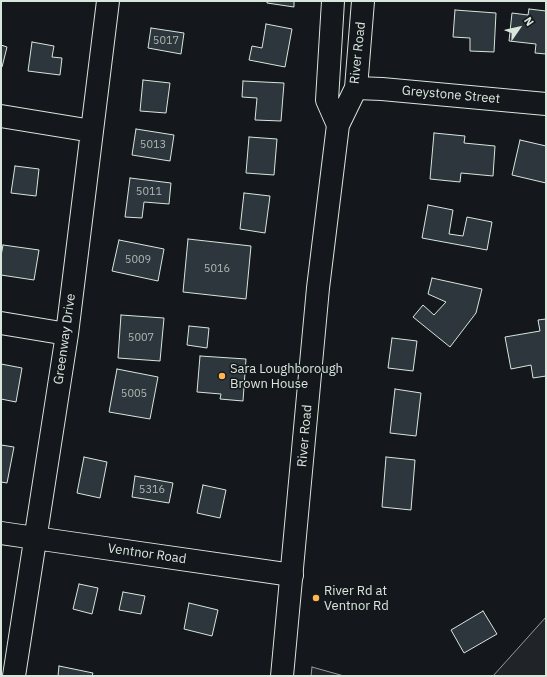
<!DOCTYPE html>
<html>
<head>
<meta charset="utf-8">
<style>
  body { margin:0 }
  #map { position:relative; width:547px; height:677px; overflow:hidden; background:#14181c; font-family:"IBM Plex Sans",sans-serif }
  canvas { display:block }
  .frame { position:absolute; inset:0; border:2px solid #d8e6dc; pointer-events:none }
  .north { position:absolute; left:499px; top:8px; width:40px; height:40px; -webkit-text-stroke:3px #14181c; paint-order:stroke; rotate:56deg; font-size:11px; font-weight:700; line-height:16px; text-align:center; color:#d8e6dc }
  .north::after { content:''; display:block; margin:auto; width:14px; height:18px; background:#d8e6dc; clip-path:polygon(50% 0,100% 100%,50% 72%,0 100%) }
</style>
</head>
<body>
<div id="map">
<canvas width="547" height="677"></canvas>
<div class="frame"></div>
<div class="north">N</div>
</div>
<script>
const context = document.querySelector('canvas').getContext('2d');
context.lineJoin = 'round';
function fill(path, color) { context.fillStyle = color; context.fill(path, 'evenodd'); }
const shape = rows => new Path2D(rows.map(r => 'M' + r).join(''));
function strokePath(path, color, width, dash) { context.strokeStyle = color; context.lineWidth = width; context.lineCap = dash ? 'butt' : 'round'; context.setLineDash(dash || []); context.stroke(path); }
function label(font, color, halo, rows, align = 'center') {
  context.font = font + ' "IBM Plex Sans",sans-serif'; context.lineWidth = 3; context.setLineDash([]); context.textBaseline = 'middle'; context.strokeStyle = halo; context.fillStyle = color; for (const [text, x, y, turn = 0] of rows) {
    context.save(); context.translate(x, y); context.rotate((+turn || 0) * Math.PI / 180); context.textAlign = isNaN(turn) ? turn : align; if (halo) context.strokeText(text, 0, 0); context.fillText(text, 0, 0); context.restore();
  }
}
const green = shape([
  [546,617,546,676,493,676,546,617],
  [312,667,344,676,311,676,312,667]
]);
const building = shape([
  [267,1,294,1,294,7,267,3,267,1],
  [529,9,546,11,546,54,535,53,536,44,509,41,512,13,528,15,529,9],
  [455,10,496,13,494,52,470,51,470,38,453,37,455,10],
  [266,24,292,29,285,67,249,60,252,46,262,48,266,24],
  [151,28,184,33,181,54,148,48,151,28],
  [32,42,54,46,52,57,62,58,60,75,28,71,32,42],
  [1,45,7,47,2,67,1,67,1,45],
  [143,80,170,83,166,113,140,111,143,80],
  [243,81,284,83,281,121,255,120,257,98,242,97,243,81],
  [136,129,174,135,170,161,132,155,136,129],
  [434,133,465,136,464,143,495,146,493,176,461,173,460,182,430,179,434,133],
  [249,137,277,139,274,175,246,173,249,137],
  [520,140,546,146,546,183,512,175,520,140],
  [15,166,39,169,36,196,11,193,15,166],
  [130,178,171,183,169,204,144,202,142,218,125,217,130,178],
  [244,193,270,196,265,233,240,229,244,193],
  [428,205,453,210,449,234,463,236,467,217,492,222,487,250,422,238,428,205],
  [188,239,251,246,246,299,183,292,188,239],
  [119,240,164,249,158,281,112,271,119,240],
  [3,245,39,250,34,280,1,275,1,256,3,245],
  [432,278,482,289,476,313,450,347,413,317,423,305,434,315,446,302,428,294,432,278],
  [121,315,164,318,160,361,118,358,121,315],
  [546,319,546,376,533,378,531,365,511,369,505,337,540,331,538,320,546,319],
  [189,326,209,328,207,348,187,345,189,326],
  [392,338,417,341,413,371,388,368,392,338],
  [200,356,246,359,243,401,220,399,221,394,197,392,200,356],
  [1,364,22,368,16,402,1,399,1,364],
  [117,369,158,377,150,419,109,412,117,369],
  [395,389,421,393,416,436,390,433,395,389],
  [1,445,14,447,7,483,1,482,1,445],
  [84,457,107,462,100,498,77,493,84,457],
  [386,457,415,460,411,510,382,507,386,457],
  [135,476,173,483,169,503,132,497,135,476],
  [203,485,226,490,220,518,197,513,203,485],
  [79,584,98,588,92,614,73,609,79,584],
  [123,592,145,596,141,614,119,610,123,592],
  [189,603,218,610,212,636,184,629,189,603],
  [483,611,497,634,464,653,451,630,483,611],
  [59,666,93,673,92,676,58,676,59,666]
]);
const minor = shape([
  [356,88,382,89,546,104],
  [1,116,92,131],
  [1,323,67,334],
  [1,533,35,538,292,575],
  [14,676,67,334,108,1]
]);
const major = shape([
  [333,1,327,100,338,125],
  [282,676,318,288,338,125,356,88,363,1]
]);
const markers = [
  [222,376,4,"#ffb74d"],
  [316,598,4,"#ffb74d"]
];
const numberNames = [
  ["5017",166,41],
  ["5013",153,145],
  ["5011",149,192],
  ["5009",138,260],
  ["5016",217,269],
  ["5007",141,338],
  ["5005",134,394],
  ["5316",152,490]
];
const streetNames = [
  ["River Road",358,53,-84],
  ["Greystone Street",451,95,5],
  ["Greenway Drive",65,339,-82],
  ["River Road",305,436,-85],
  ["Ventnor Road",147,554,8]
];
const poiNames = [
  ["Sara Loughborough",230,369],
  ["Brown House",230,384],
  ["River Rd at",324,591],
  ["Ventnor Rd",324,606]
];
fill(green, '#202428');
strokePath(green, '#939e99', 1);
fill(building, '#2c363c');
strokePath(building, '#d8e6dc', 1);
strokePath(minor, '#d8e6dc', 24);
strokePath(major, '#d8e6dc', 24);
strokePath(minor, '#14181c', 22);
strokePath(major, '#14181c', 22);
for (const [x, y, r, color] of markers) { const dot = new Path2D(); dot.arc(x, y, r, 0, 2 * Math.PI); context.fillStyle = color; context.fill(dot); strokePath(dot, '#14181c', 1.5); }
label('11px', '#adbab4', null, numberNames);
label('13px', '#d8e6dc', '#14181c', streetNames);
label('13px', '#d8e6dc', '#14181c', poiNames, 'left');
</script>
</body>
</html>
